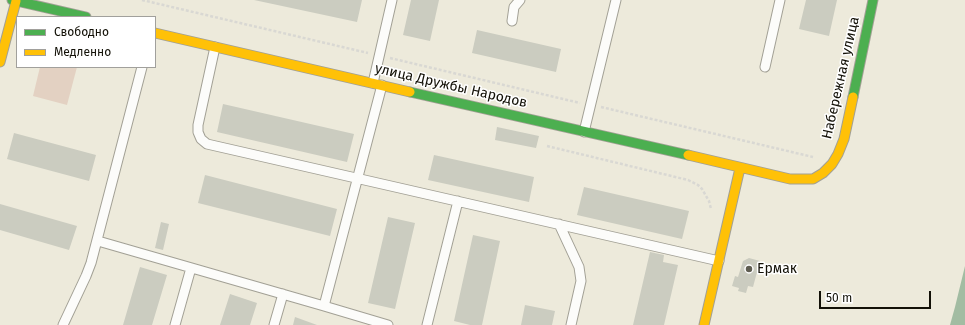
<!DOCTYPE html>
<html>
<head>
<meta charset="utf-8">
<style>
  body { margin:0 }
  #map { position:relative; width:965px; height:325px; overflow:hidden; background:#edeadb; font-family:"Fira Sans",sans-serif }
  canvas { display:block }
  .legend { position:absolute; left:16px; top:16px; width:140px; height:52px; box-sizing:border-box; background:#fff; border:1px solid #a1a09c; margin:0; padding:5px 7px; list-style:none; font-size:12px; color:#131107 }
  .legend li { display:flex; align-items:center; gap:8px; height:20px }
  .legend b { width:20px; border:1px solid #a1a09c }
  .scale { position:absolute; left:819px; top:291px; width:112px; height:18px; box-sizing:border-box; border:2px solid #131107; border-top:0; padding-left:5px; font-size:12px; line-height:14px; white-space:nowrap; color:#131107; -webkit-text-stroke:3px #fff; paint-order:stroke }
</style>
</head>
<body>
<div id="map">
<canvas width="965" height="325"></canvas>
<ul class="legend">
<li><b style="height:5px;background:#4caf50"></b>Свободно</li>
<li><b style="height:5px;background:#ffc107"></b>Медленно</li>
</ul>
<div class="scale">50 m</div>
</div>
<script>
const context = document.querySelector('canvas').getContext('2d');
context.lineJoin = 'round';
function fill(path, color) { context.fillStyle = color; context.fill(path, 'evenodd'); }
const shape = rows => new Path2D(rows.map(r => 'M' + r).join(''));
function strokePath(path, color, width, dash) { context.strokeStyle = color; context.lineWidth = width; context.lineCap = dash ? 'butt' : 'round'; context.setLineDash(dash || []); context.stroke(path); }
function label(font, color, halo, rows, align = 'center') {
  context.font = font + ' "Fira Sans",sans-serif'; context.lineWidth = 3; context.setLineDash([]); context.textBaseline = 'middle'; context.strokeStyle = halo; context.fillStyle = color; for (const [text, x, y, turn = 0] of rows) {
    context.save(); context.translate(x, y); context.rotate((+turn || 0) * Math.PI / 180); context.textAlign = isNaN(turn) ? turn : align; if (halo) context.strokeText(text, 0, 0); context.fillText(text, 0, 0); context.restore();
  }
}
const green = shape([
  [40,67,77,67,67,105,33,96]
]);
const water = shape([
  [965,266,965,325,950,325,955,307]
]);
const building = shape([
  [254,0,362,0,357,22],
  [411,0,439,0,430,41,403,35],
  [806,0,837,0,829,36,799,29],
  [477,30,561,49,556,72,472,53],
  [223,104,354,134,347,162,217,132],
  [497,127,539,136,536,148,495,140],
  [14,133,96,155,89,181,7,159],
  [434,155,534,177,529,202,428,180],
  [205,175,337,209,330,236,198,203],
  [584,187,689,211,682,239,577,215],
  [0,204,77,226,69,250,0,230],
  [388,217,415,223,395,309,368,303],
  [161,222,169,224,163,250,155,248],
  [473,235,500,241,482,325,470,325,454,321],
  [650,252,664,255,663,262,678,265,664,325,633,325],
  [749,258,760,261,753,287,748,286,746,293,738,291,739,288,732,286,735,276,738,277,743,261],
  [140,267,167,275,152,325,123,325],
  [230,294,257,303,250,325,220,325],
  [525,305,555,311,552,325,521,325],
  [295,317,317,325,293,325]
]);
const path = shape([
  [142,0,368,53],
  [390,58,580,103],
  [601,107,813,157],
  [547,146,688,180,698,185,702,189,709,201,711,209]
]);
const lane = shape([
  [512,21,514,7,520,0],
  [215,47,198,125,198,132,201,139,207,144,719,261],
  [765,67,780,0],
  [373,83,392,0],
  [584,132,616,0],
  [559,224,579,267,581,281,571,325],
  [98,241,324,306,382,85],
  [324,306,388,325],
  [63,325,86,276,91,263,142,67],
  [175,325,191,268],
  [274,325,283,294],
  [427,325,458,201]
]);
const fast = shape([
  [12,0,86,17],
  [410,92,688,155],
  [853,97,873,0]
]);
const slow = shape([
  [155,33,410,92],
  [0,62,16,1],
  [688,155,790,179,813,179,823,173,832,164,838,154,844,139,853,97],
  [704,325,740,168]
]);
const markers = [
  [749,269,4,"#5f5d51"]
];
const streetNames = [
  ["Набережная улица",841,78,-77],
  ["улица Дружбы Народов",451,86,13]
];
const poiNames = [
  ["Ермак",757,269]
];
fill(green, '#e3d1c2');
fill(water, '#a2bca2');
fill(building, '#cbccc0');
strokePath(lane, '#a2a095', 11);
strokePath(fast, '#a2a095', 11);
strokePath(slow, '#a2a095', 11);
strokePath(path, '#d9d8d3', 2.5, [3, 2]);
strokePath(lane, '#fcfcfa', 9);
strokePath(fast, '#4caf50', 9);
strokePath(slow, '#ffc107', 9);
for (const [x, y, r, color] of markers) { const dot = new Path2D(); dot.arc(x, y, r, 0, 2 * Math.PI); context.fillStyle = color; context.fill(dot); strokePath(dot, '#fff', 1.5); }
label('14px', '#131107', '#fff', streetNames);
label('14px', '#131107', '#fff', poiNames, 'left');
</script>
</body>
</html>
